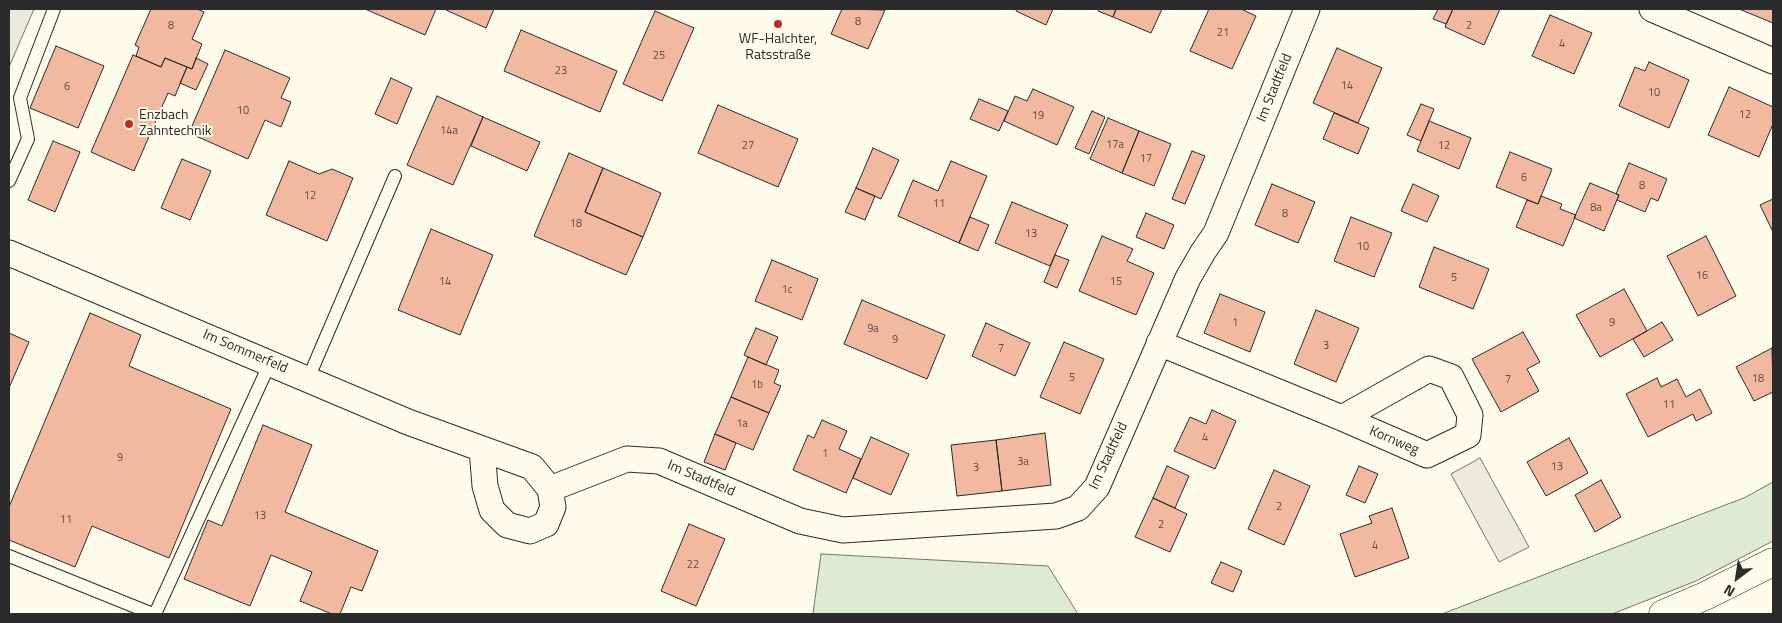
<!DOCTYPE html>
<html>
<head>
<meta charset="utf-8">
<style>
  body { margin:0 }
  #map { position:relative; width:1782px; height:623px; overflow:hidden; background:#fdfbea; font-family:"Titillium Web",sans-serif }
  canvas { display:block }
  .frame { position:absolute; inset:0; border:10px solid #2b2b2b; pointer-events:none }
  .north { position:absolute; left:1712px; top:553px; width:50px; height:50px; -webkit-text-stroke:4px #fdfbea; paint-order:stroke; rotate:211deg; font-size:14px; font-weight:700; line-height:20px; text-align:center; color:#2b2b2b }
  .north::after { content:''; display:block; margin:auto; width:18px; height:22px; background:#2b2b2b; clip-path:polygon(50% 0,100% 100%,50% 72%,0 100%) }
</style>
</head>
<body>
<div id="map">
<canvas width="1782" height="623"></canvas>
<div class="frame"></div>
<div class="north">N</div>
</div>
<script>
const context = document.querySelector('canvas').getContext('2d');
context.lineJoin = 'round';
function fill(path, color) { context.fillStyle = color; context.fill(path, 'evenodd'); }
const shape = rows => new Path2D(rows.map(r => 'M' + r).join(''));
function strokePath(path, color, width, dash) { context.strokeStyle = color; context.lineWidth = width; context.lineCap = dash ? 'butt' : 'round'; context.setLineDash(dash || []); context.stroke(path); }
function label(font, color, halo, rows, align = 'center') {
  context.font = font + ' "Titillium Web",sans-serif'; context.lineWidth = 4; context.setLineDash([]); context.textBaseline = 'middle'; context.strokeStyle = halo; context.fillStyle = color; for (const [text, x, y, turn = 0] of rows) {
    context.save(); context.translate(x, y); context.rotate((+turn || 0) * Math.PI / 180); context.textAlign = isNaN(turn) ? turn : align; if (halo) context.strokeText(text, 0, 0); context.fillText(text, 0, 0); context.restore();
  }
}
const green = shape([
  [1773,482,1773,541,1696,581,1612,614,1442,614,1746,497,1773,482],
  [821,554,1048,566,1078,614,813,614,821,554]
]);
const parking = shape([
  [9,9,34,9,9,67,9,9],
  [1480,458,1529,547,1499,562,1451,474,1480,458]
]);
const building = shape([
  [151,9,197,9,204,12,192,39,202,44,192,69,165,58,161,67,136,56,139,47,135,45,151,9],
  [365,9,436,9,425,35,365,9],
  [447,9,494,9,486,28,446,10,447,9],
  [842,9,885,10,868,49,831,34,842,9],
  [1017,9,1053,9,1046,25,1016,11,1017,9],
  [1099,9,1116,9,1113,17,1098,11,1099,9],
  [1116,9,1162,9,1151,33,1113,17,1116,9],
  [1209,9,1241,9,1256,16,1232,69,1190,51,1209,9],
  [1438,9,1453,9,1446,24,1433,19,1438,9],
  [1453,9,1500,9,1484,45,1445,27,1453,9],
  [1739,9,1773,9,1773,23,1739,9],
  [655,11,694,28,662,101,623,84,655,11],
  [1550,15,1592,33,1574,74,1532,56,1550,15],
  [521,30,617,71,600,112,504,71,521,30],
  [56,46,104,66,78,128,30,108,56,46],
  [1337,48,1382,68,1358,123,1313,103,1337,48],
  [225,50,290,78,281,98,291,102,281,127,265,120,248,159,189,133,225,50],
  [133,55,161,67,165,58,187,67,175,96,168,93,134,171,91,152,133,55],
  [196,58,208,64,196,90,180,83,187,67,192,69,196,58],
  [1649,62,1689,80,1669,128,1619,106,1635,67,1645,71,1649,62],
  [391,78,412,88,397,124,375,114,391,78],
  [1729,87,1773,107,1773,124,1759,157,1708,135,1729,87],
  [1033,89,1074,107,1057,145,1004,121,1015,96,1027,101,1033,89],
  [437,96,483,117,453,185,407,165,437,96],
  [979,99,1008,111,999,131,970,119,979,99],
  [1421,104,1434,109,1421,141,1407,135,1421,104],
  [718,105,798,139,778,187,698,153,718,105],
  [1092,111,1105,117,1089,154,1075,148,1092,111],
  [1334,113,1369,128,1358,154,1323,139,1334,113],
  [483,117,540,142,527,171,471,146,483,117],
  [1108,118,1139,131,1122,173,1090,159,1108,118],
  [1429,121,1471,138,1459,169,1417,151,1429,121],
  [1139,131,1171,144,1154,186,1122,173,1139,131],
  [53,141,80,152,55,212,28,200,53,141],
  [873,148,899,160,881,199,856,188,873,148],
  [1192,151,1205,156,1185,204,1172,199,1192,151],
  [1510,152,1552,169,1538,204,1496,187,1510,152],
  [569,153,603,168,585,212,643,237,626,275,534,236,569,153],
  [182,159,211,171,190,220,161,208,182,159],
  [289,161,319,174,332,169,353,178,327,241,266,215,289,161],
  [951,161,987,176,959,243,898,216,913,180,938,191,951,161],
  [1629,163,1667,179,1658,201,1651,198,1645,212,1617,200,1619,195,1616,194,1629,163],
  [603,168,661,193,643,237,585,212,603,168],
  [1590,183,1619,195,1604,231,1574,218,1590,183],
  [1272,184,1315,202,1298,243,1255,225,1272,184],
  [1413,184,1439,196,1427,222,1401,211,1413,184],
  [856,188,875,196,865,220,845,212,856,188],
  [1541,196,1562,204,1560,209,1576,215,1563,246,1516,227,1527,200,1538,204,1541,196],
  [1773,199,1773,232,1760,205,1773,199],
  [1012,202,1068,225,1050,266,995,243,1012,202],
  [1146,213,1174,225,1164,249,1136,237,1146,213],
  [970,217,989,225,978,251,959,243,970,217],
  [1351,217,1392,233,1374,277,1334,261,1351,217],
  [431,229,493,255,460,335,398,310,431,229],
  [1102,236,1133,249,1127,261,1154,273,1136,315,1079,291,1102,236],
  [1706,236,1736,296,1698,316,1667,256,1706,236],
  [1434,247,1489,269,1473,309,1419,287,1434,247],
  [1055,255,1069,260,1057,288,1044,282,1055,255],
  [772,260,818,279,802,320,755,301,772,260],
  [1624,289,1647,331,1600,357,1576,315,1624,289],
  [1220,294,1265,312,1250,352,1204,333,1220,294],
  [862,300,945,335,927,379,844,344,862,300],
  [1316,310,1359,328,1336,382,1294,364,1316,310],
  [90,313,141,335,129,366,231,409,169,558,92,526,75,567,9,540,9,507,90,313],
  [1662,322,1673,340,1644,357,1633,339,1662,322],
  [986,323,1030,343,1015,376,972,356,986,323],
  [756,328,778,337,766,365,744,355,756,328],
  [1523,332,1540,362,1527,369,1539,391,1501,412,1472,359,1523,332],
  [9,333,29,342,9,388,9,333],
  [1064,342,1104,359,1080,414,1040,397,1064,342],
  [1772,348,1773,392,1754,401,1736,367,1772,348],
  [748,357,779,370,774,383,781,386,769,413,731,397,748,357],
  [1657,378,1661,387,1677,379,1686,397,1700,389,1712,413,1696,421,1693,414,1648,437,1626,394,1657,378],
  [731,397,769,413,753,450,715,434,731,397],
  [1212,410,1236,421,1215,469,1174,451,1190,417,1206,424,1212,410],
  [822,420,847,431,839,449,861,459,846,493,793,470,808,435,814,438,822,420],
  [263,425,312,445,285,512,378,551,362,591,351,587,340,614,332,614,300,601,312,572,271,555,250,606,184,579,208,520,222,526,263,425],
  [1045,433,1051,485,1002,491,996,440,1045,433],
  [715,434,736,443,725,470,704,462,715,434],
  [871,437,909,454,891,495,853,478,871,437],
  [1569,438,1588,473,1546,496,1527,462,1569,438],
  [996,440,1002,491,957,496,951,445,996,440],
  [1167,466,1189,476,1175,508,1153,498,1167,466],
  [1359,466,1378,474,1365,503,1346,495,1359,466],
  [1274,470,1310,486,1284,545,1248,529,1274,470],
  [1601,480,1621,517,1595,532,1575,495,1601,480],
  [1153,498,1187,514,1170,552,1135,537,1153,498],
  [1392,508,1409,558,1355,577,1340,534,1372,523,1369,516,1392,508],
  [689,524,725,539,696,606,661,591,689,524],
  [1221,562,1242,571,1233,592,1211,583,1221,562]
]);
const lane = shape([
  [9,181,28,139,20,98,54,9],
  [308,379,395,176],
  [9,556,153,614],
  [155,614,270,363]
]);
const street = shape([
  [1652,9,1773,61],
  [9,253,408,422,532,467,550,489,553,507,546,524,530,531,507,525,492,510,485,486,482,449],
  [1159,343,1342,418,1427,455,1468,435,1470,415,1451,377,1429,369,1342,418],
  [550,489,627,459,659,461,800,521,843,530,1056,516,1078,508,1097,487,1188,278,1203,252,1216,233,1307,9]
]);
const secondary = shape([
  [1663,614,1705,596,1773,562]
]);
const markers = [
  [778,24,5,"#c62828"],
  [129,124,5,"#c62828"]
];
const numberNames = [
  ["8",858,22],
  ["8",171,26],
  ["2",1469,26],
  ["21",1223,33],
  ["4",1562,44],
  ["25",659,56],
  ["23",561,71],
  ["14",1347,86],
  ["6",67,87],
  ["10",1654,93],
  ["10",243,111],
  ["12",1745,115],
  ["19",1038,116],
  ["14a",449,131],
  ["17a",1115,145],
  ["27",748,146],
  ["12",1444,146],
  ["17",1146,159],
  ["6",1524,178],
  ["8",1642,186],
  ["12",310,196],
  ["11",939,204],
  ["8a",1596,208],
  ["8",1285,214],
  ["18",576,224],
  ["13",1031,234],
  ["10",1363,247],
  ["16",1702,276],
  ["5",1454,278],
  ["14",445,282],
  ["15",1116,282],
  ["1c",787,290],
  ["1",1235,323],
  ["9",1612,323],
  ["9a",873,329],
  ["9",895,340],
  ["3",1326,346],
  ["7",1001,349],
  ["5",1072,378],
  ["18",1758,379],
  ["7",1508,380],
  ["1b",757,385],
  ["11",1669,405],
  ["1a",742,424],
  ["4",1205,438],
  ["1",825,454],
  ["9",120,458],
  ["3a",1023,462],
  ["13",1557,467],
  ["3",976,468],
  ["2",1279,507],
  ["13",260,516],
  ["11",66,520],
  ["2",1161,525],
  ["4",1375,546],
  ["22",693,565]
];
const poiNames = [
  ["WF-Halchter,",778,40],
  ["Ratsstraße",778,56],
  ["Enzbach",139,116,"left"],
  ["Zahntechnik",139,132,"left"]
];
const streetNames = [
  ["Im Stadtfeld",1275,88,-68],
  ["Im Sommerfeld",245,352,23],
  ["Kornweg",1394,441,23],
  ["Im Stadtfeld",1109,456,-65],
  ["Im Stadtfeld",701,479,23]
];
fill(green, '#deebd1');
strokePath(green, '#74746e', 1);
fill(parking, '#eceadb');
strokePath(parking, '#74746e', 1);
fill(building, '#f2b8a0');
strokePath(building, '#2b2b2b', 1);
strokePath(lane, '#2b2b2b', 14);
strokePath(street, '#2b2b2b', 27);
strokePath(secondary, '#2b2b2b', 29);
strokePath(lane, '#fdfbea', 12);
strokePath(street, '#fdfbea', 25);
strokePath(secondary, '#fdfbea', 28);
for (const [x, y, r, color] of markers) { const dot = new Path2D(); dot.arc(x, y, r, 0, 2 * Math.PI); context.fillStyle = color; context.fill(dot); strokePath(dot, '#fdfbea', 2); }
label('11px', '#5d4e48', null, numberNames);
label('14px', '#2b2b2b', '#fdfbea', poiNames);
label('14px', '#2b2b2b', '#fdfbea', streetNames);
</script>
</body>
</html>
